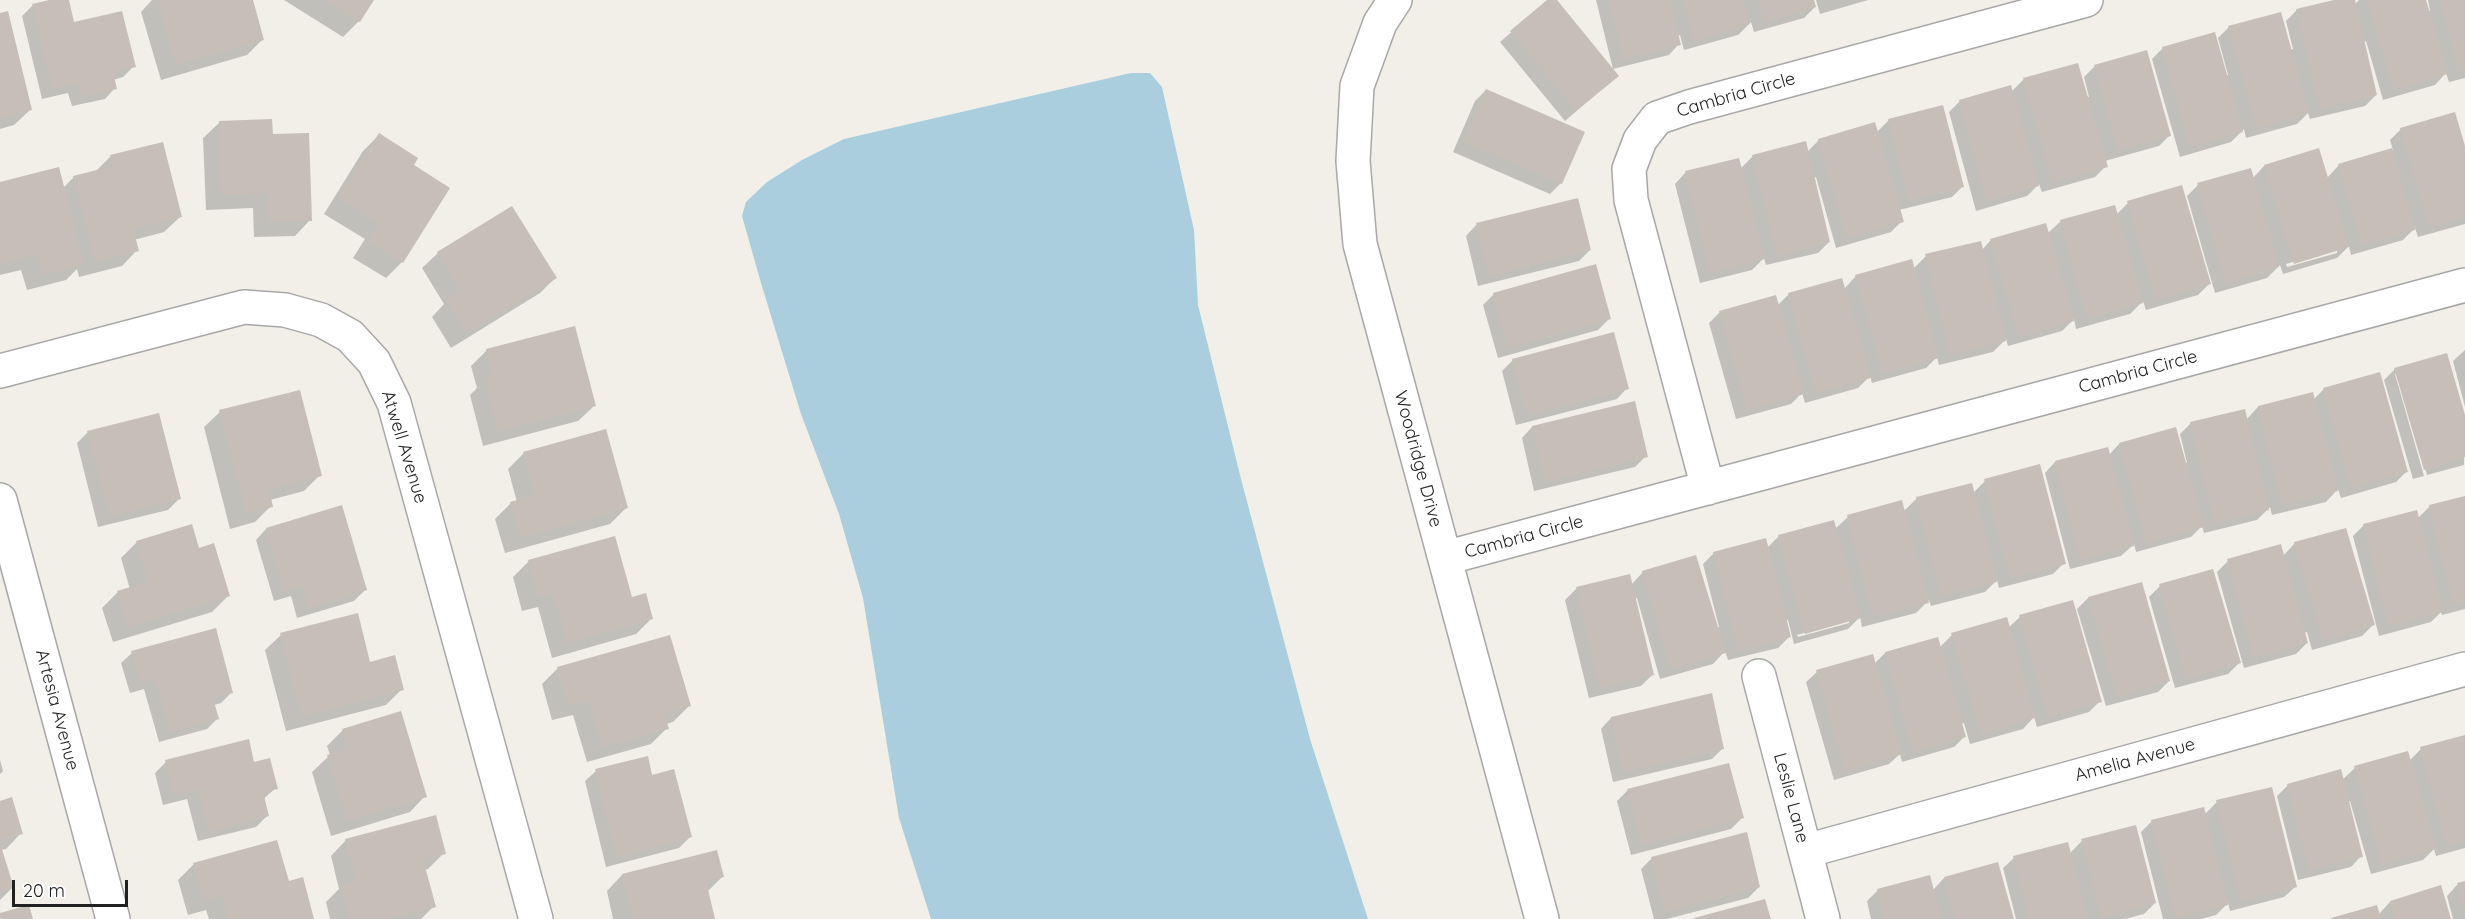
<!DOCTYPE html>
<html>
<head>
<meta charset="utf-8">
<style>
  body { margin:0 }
  #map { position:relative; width:2465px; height:919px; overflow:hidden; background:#f1efe8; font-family:Quicksand,sans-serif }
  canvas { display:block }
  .scale { position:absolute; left:12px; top:880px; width:116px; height:27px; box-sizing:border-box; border:3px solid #212121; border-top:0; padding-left:8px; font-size:18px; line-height:21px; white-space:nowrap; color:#212121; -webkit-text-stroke:4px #fff; paint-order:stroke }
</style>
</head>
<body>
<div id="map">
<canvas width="2465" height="919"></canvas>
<div class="scale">20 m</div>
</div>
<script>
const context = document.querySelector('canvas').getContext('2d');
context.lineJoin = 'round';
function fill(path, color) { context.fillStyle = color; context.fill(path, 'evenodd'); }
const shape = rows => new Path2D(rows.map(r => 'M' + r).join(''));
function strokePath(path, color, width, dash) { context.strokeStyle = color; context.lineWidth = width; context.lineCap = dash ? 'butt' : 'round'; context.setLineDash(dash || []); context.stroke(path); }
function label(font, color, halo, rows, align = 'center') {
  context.font = font + ' Quicksand,sans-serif'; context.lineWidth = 4.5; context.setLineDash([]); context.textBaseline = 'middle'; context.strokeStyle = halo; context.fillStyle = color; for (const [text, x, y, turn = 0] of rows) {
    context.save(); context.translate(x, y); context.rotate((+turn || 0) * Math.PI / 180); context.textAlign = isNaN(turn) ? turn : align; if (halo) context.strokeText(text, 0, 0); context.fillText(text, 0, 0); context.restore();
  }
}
const water = shape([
  [1131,73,1150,73,1162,87,1194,230,1198,305,1241,479,1310,739,1368,919,931,919,899,818,863,598,839,514,801,414,761,283,742,216,746,202,767,182,802,160,844,139]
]);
const shadow = shape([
  [55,0,68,0,73,24,134,66,123,77,113,80,115,88,105,99,72,106,68,93,42,99,22,16,33,5],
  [152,0,251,0,263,39,247,55,161,80,141,12],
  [284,0,372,0,359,21,343,37],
  [1549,0,1555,0,1617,76,1565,121,1500,42],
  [1596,0,1813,0,1815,7,1804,18,1754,32,1751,22,1738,35,1684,50,1680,35,1677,36,1679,44,1669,55,1613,69],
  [1816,0,1868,0,1820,14],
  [2341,0,2353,0,2354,5,2359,0,2424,0,2428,11,2430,11,2428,0,2465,0,2465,78,2449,82,2446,73,2435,85,2383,100,2366,41,2363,42,2376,95,2365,106,2310,119,2308,113,2297,124,2246,138,2244,129,2231,142,2180,157,2152,59,2163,48,2226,76,2228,75,2218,38,2229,27,2290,50,2293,49,2286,21,2297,10],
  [0,14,30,110,14,125,0,129],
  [2095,66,2170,135,2159,146,2105,161,2106,166,2095,177,2042,192,2039,184,2027,196,1976,211,1949,112,1960,101,2011,92,2023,80,2089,97,2084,77],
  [1486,90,1561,183,1550,194,1453,152,1475,101],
  [1889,120,1963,186,1952,197,1899,210,1902,221,1891,232,1836,248,1816,177,1813,178,1829,242,1818,253,1766,265,1764,258,1752,270,1700,283,1675,184,1685,173,1738,159,1740,169,1753,156,1807,152,1819,140,1876,133],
  [219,123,271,135,310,220,295,236,254,237,253,208,206,210,203,138],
  [2401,129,2465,151,2465,224,2418,237,2415,228,2403,240,2351,255,2349,246,2337,258,2283,274,2280,265,2267,278,2215,293,2187,196,2198,185,2252,179,2264,166,2327,178,2339,165,2393,150,2390,140],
  [2337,249,2337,253,2287,267,2286,264],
  [379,135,412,165,448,188,401,263,386,278,353,258,365,239,324,214,363,151],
  [111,156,180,217,164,232,134,240,137,250,122,266,79,277,77,269,66,280,27,290,21,270,0,275,0,184,63,188,74,177,95,172],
  [1577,200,1590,250,1579,261,1478,286,1466,236,1476,225],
  [2128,203,2209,284,2198,295,2146,310,2143,301,2130,314,2076,329,2074,319,2062,331,2008,346,2006,339,1993,352,1939,365,1937,357,1926,368,1872,383,1870,376,1858,388,1805,403,1802,393,1791,404,1736,419,1709,323,1720,312,1778,305,1789,294,1844,289,1856,276,1913,269,1926,256,1982,250,1991,240,2047,234,2060,222,2114,207,2116,215],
  [438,253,555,278,540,293,451,348,432,317,444,304,422,268],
  [1494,294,1609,319,1598,330,1498,358,1483,305],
  [487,350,594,406,578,421,483,446,470,395,477,388,471,366],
  [2465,350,2465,407,2453,361],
  [1513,360,1627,388,1617,399,1516,425,1502,371],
  [2395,369,2465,420,2464,465,2427,475,2398,374,2395,374,2424,476,2413,479,2384,380],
  [2324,389,2407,471,2396,482,2341,498,2338,489,2326,502,2272,515,2270,507,2257,520,2204,533,2202,526,2191,537,2136,552,2134,544,2121,556,2070,569,2045,473,2055,462,2109,455,2119,444,2187,463,2180,434,2191,423,2246,420,2258,407,2314,399],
  [220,412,320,475,304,491,270,500,271,506,255,522,230,529,204,427],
  [1532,427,1646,456,1635,467,1534,491,1522,438],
  [605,431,626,508,610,524,505,553,495,519,511,503,517,502,508,469,523,454],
  [88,432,179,499,168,510,98,527,77,443],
  [1985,481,2064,563,2053,574,1999,588,1997,580,1985,592,1931,606,1929,600,1916,613,1862,627,1860,617,1848,629,1794,644,1788,620,1785,621,1789,637,1778,648,1728,660,1725,651,1713,664,1660,679,1637,598,1634,599,1652,675,1641,686,1589,698,1565,600,1576,589,1629,576,1631,585,1643,572,1717,628,1719,627,1703,564,1714,553,1767,548,1779,536,1835,529,1848,517,1904,511,1917,498,1973,493],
  [1849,620,1849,623,1798,637,1797,635],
  [2465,497,2465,609,2442,615,2441,612,2431,622,2379,636,2353,536,2364,525,2418,518,2430,506],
  [191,526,198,549,228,596,212,612,113,642,102,608,118,592,130,589,121,558,136,543],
  [266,529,365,590,354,601,297,618,291,596,274,601,256,540],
  [614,538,631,599,651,619,636,634,552,658,538,607,522,611,513,577,528,562],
  [2295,543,2373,625,2362,636,2312,650,2307,632,2304,633,2307,643,2296,654,2244,668,2217,572,2228,561,2283,556],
  [2141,583,2169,681,2158,692,2106,706,2077,609,2088,598],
  [2160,586,2239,663,2228,674,2175,688,2149,597],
  [2020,617,2100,701,2089,712,2037,727,2034,717,2023,729,1970,744,1964,723,1961,724,1965,736,1954,747,1902,762,1900,754,1889,764,1834,780,1806,682,1817,672,1874,664,1885,653,1940,647,1952,635,2008,628],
  [281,635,402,689,386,705,286,731,265,650],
  [132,653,232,692,221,703,214,705,218,718,207,729,159,742,144,689,130,693,121,663],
  [558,668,689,706,673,722,666,724,667,728,651,744,587,762,573,715,552,720,542,684],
  [1611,718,1723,748,1712,759,1613,782,1601,729],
  [343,730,425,796,410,812,331,836,312,772,330,755,327,746],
  [2465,737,2465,848,2436,856,2434,849,2423,860,2371,874,2350,801,2348,801,2361,856,2351,867,2298,880,2277,796,2288,785,2342,780,2355,768,2409,761,2421,749],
  [0,760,3,771,0,774],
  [166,762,253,763,276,788,263,799,267,816,256,827,198,841,187,799,163,805,155,773],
  [1728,765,1742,818,1731,829,1631,855,1617,801,1627,791],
  [596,771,651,777,690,837,679,848,606,867,585,781],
  [0,802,21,833,6,849,1,850,12,888,0,900],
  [2217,802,2295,887,2284,897,2230,911,2228,903,2216,915,2201,919,2163,919,2141,832,2152,821,2204,815],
  [346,840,444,853,428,869,424,870,434,906,421,919,330,919,326,902,339,889,331,856],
  [2082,841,2155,903,2144,914,2125,919,2016,919,2003,868,2014,858,2069,854],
  [1652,858,1759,887,1748,898,1667,919,1654,919,1641,869],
  [194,864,288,883,312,919,209,919,206,910,188,915,178,880],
  [622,875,722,877,707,892,713,919,613,919,607,891],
  [1944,878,2012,919,1871,919,1867,901,1878,890,1932,891],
  [2465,882,2465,919,2453,919,2447,896,2457,885],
  [2390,902,2450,919,2334,919,2378,915]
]);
const building = shape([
  [49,0,69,0,74,22,122,11,136,67,113,72,117,89,82,97,79,83,52,89,32,4],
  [157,0,253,0,264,40,176,65],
  [324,0,374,0,360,22],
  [1547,0,1557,0,1619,76,1576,111,1510,31],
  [1609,0,1670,0,1681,45,1624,59],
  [1683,0,1743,0,1750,24,1695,41],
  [1758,0,1814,0,1816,7,1764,22],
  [2334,0,2355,0,2377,95,2320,109,2296,9],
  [2367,0,2426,0,2448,74,2394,90],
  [2441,0,2465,0,2465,70,2459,72],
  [8,11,32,110,0,118,0,13],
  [2281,12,2309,113,2257,128,2228,26],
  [2215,32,2243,132,2190,147,2162,47],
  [2147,50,2171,136,2118,151,2094,65],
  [2078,63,2108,167,2052,182,2023,78],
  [2011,85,2039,186,1987,201,1959,100],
  [1486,89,1585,132,1562,184,1463,141],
  [1943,105,1964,187,1909,200,1888,119],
  [2455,112,2465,146,2465,217,2429,227,2400,128],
  [272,119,273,134,309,133,312,221,269,222,268,193,221,195,219,121],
  [1875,122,1904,222,1847,238,1818,139],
  [379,133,418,158,414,165,450,188,403,263,368,242,379,223,338,198],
  [1806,141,1830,242,1777,256,1752,155],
  [163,142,182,217,133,229,139,251,95,262,73,176,113,166,110,155],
  [2319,148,2349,247,2294,264,2264,165],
  [2392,148,2415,230,2362,245,2338,164],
  [1739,158,1765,259,1710,273,1685,171],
  [59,167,84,265,42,275,37,255,0,264,0,182],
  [2251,168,2279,267,2226,283,2197,183],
  [2182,185,2211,284,2156,300,2127,201],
  [1578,198,1591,250,1489,276,1476,223],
  [2115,205,2143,303,2087,319,2060,220],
  [512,206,557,278,467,333,446,300,461,291,437,252],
  [2046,223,2074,321,2019,337,1990,239],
  [1981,241,2006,341,1950,355,1925,254],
  [1912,259,1939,358,1883,373,1855,275],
  [1596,264,1611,319,1508,348,1493,293],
  [1842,278,1871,378,1816,393,1788,293],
  [1776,295,1804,394,1747,410,1719,311],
  [575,326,596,406,498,431,485,378,493,376,486,349],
  [1614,332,1629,389,1527,415,1512,359],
  [2447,353,2465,415,2465,457,2424,470,2394,368],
  [2380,372,2408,472,2351,488,2323,388],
  [300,390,322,476,269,489,273,507,246,514,219,410],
  [2313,392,2338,491,2282,505,2258,406],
  [1635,401,1648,457,1545,482,1532,426],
  [2245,409,2269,510,2215,523,2190,422],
  [159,413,181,499,109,517,87,431],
  [2176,427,2204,527,2147,543,2119,443],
  [606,429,628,508,520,538,510,502,535,495,523,452],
  [2108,447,2134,546,2080,560,2055,461],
  [2040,464,2066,564,2010,578,1984,479],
  [1972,483,1997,582,1941,596,1916,497],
  [2465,496,2465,602,2453,605,2429,505],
  [1902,500,1929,603,1873,617,1847,515],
  [342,505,367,590,308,608,302,586,284,591,266,528],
  [2417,510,2443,612,2389,626,2363,524],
  [1834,520,1861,618,1805,634,1778,535],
  [192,524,199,548,214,543,230,596,128,627,117,591,148,582,136,541],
  [2346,528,2375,625,2323,641,2294,542],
  [615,536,632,597,646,593,653,619,567,643,553,593,538,597,528,560],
  [1766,538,1791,637,1738,651,1713,552],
  [2281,544,2308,643,2254,658,2227,559],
  [1696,555,1726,653,1671,669,1642,571],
  [2213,569,2241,663,2186,679,2159,584],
  [1630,574,1654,675,1600,688,1576,587],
  [2142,582,2170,681,2117,697,2088,597],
  [2073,600,2102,702,2048,717,2019,615],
  [358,613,370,662,395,655,404,690,301,717,280,633],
  [2007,617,2035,718,1981,734,1951,633],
  [216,628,233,693,213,698,219,719,170,732,155,679,140,683,131,651],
  [670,635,691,706,664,713,669,729,602,747,589,700,568,706,557,667],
  [1938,637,1966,737,1913,752,1885,652],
  [1873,654,1902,754,1845,771,1816,670],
  [1712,693,1724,749,1623,772,1611,717],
  [401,711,427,797,347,821,327,755,348,749,342,729],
  [2465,735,2465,841,2447,846,2420,747],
  [249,739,254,762,270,758,278,789,263,792,269,816,209,832,198,789,174,795,165,760],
  [2408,751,2436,849,2382,864,2354,766],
  [648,756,652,775,674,769,692,837,617,857,595,769],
  [1729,763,1744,818,1642,845,1627,789],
  [2341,769,2363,857,2309,870,2287,784],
  [2272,787,2297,887,2241,901,2216,800],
  [12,797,23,834,0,840,0,801],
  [2204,807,2228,905,2176,918,2151,820],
  [436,815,446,854,423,859,436,907,389,919,350,919,341,885,356,881,345,839],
  [2136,825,2156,903,2101,918,2081,839],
  [1747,832,1760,887,1665,912,1651,857],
  [277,840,289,881,303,877,314,919,228,919,222,896,204,901,193,863],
  [2068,842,2087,919,2029,919,2013,856],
  [0,843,14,888,0,892],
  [717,850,724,877,706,881,715,919,633,919,622,874],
  [1998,862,2014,919,1955,919,1944,877],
  [1930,875,1941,919,1884,919,1877,889],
  [2465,881,2465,910,2464,910,2457,883],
  [2441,885,2451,919,2395,919,2390,901],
  [1765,899,1771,919,1694,919,1694,918],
  [29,905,33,919,0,919,0,913],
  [2377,905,2381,919,2331,919,2331,918]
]);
const minor = shape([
  [1395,0,1380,23,1357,86,1353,161,1360,244,1542,919],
  [0,371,244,307,285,310,321,320,350,336,374,362,394,403,536,919],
  [1708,488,1631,200,1629,169,1640,140,1657,118,1689,107,2086,0],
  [0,500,113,919],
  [1445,558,2465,285],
  [1759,676,1823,919],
  [1806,851,2465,669]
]);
const streetNames = [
  ["Cambria Circle",1736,95,-16],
  ["Cambria Circle",2138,372,-15],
  ["Atwell Avenue",404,447,73],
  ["Woodridge Drive",1418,459,75],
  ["Cambria Circle",1524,537,-15],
  ["Artesia Avenue",57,710,75],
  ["Amelia Avenue",2135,760,-15],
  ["Leslie Lane",1791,798,75]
];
fill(water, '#aacedd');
fill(shadow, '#0003');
fill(building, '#c6beb7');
strokePath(minor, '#a8a8a8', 36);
strokePath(minor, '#fff', 33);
label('18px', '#212121', '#fff', streetNames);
</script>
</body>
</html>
